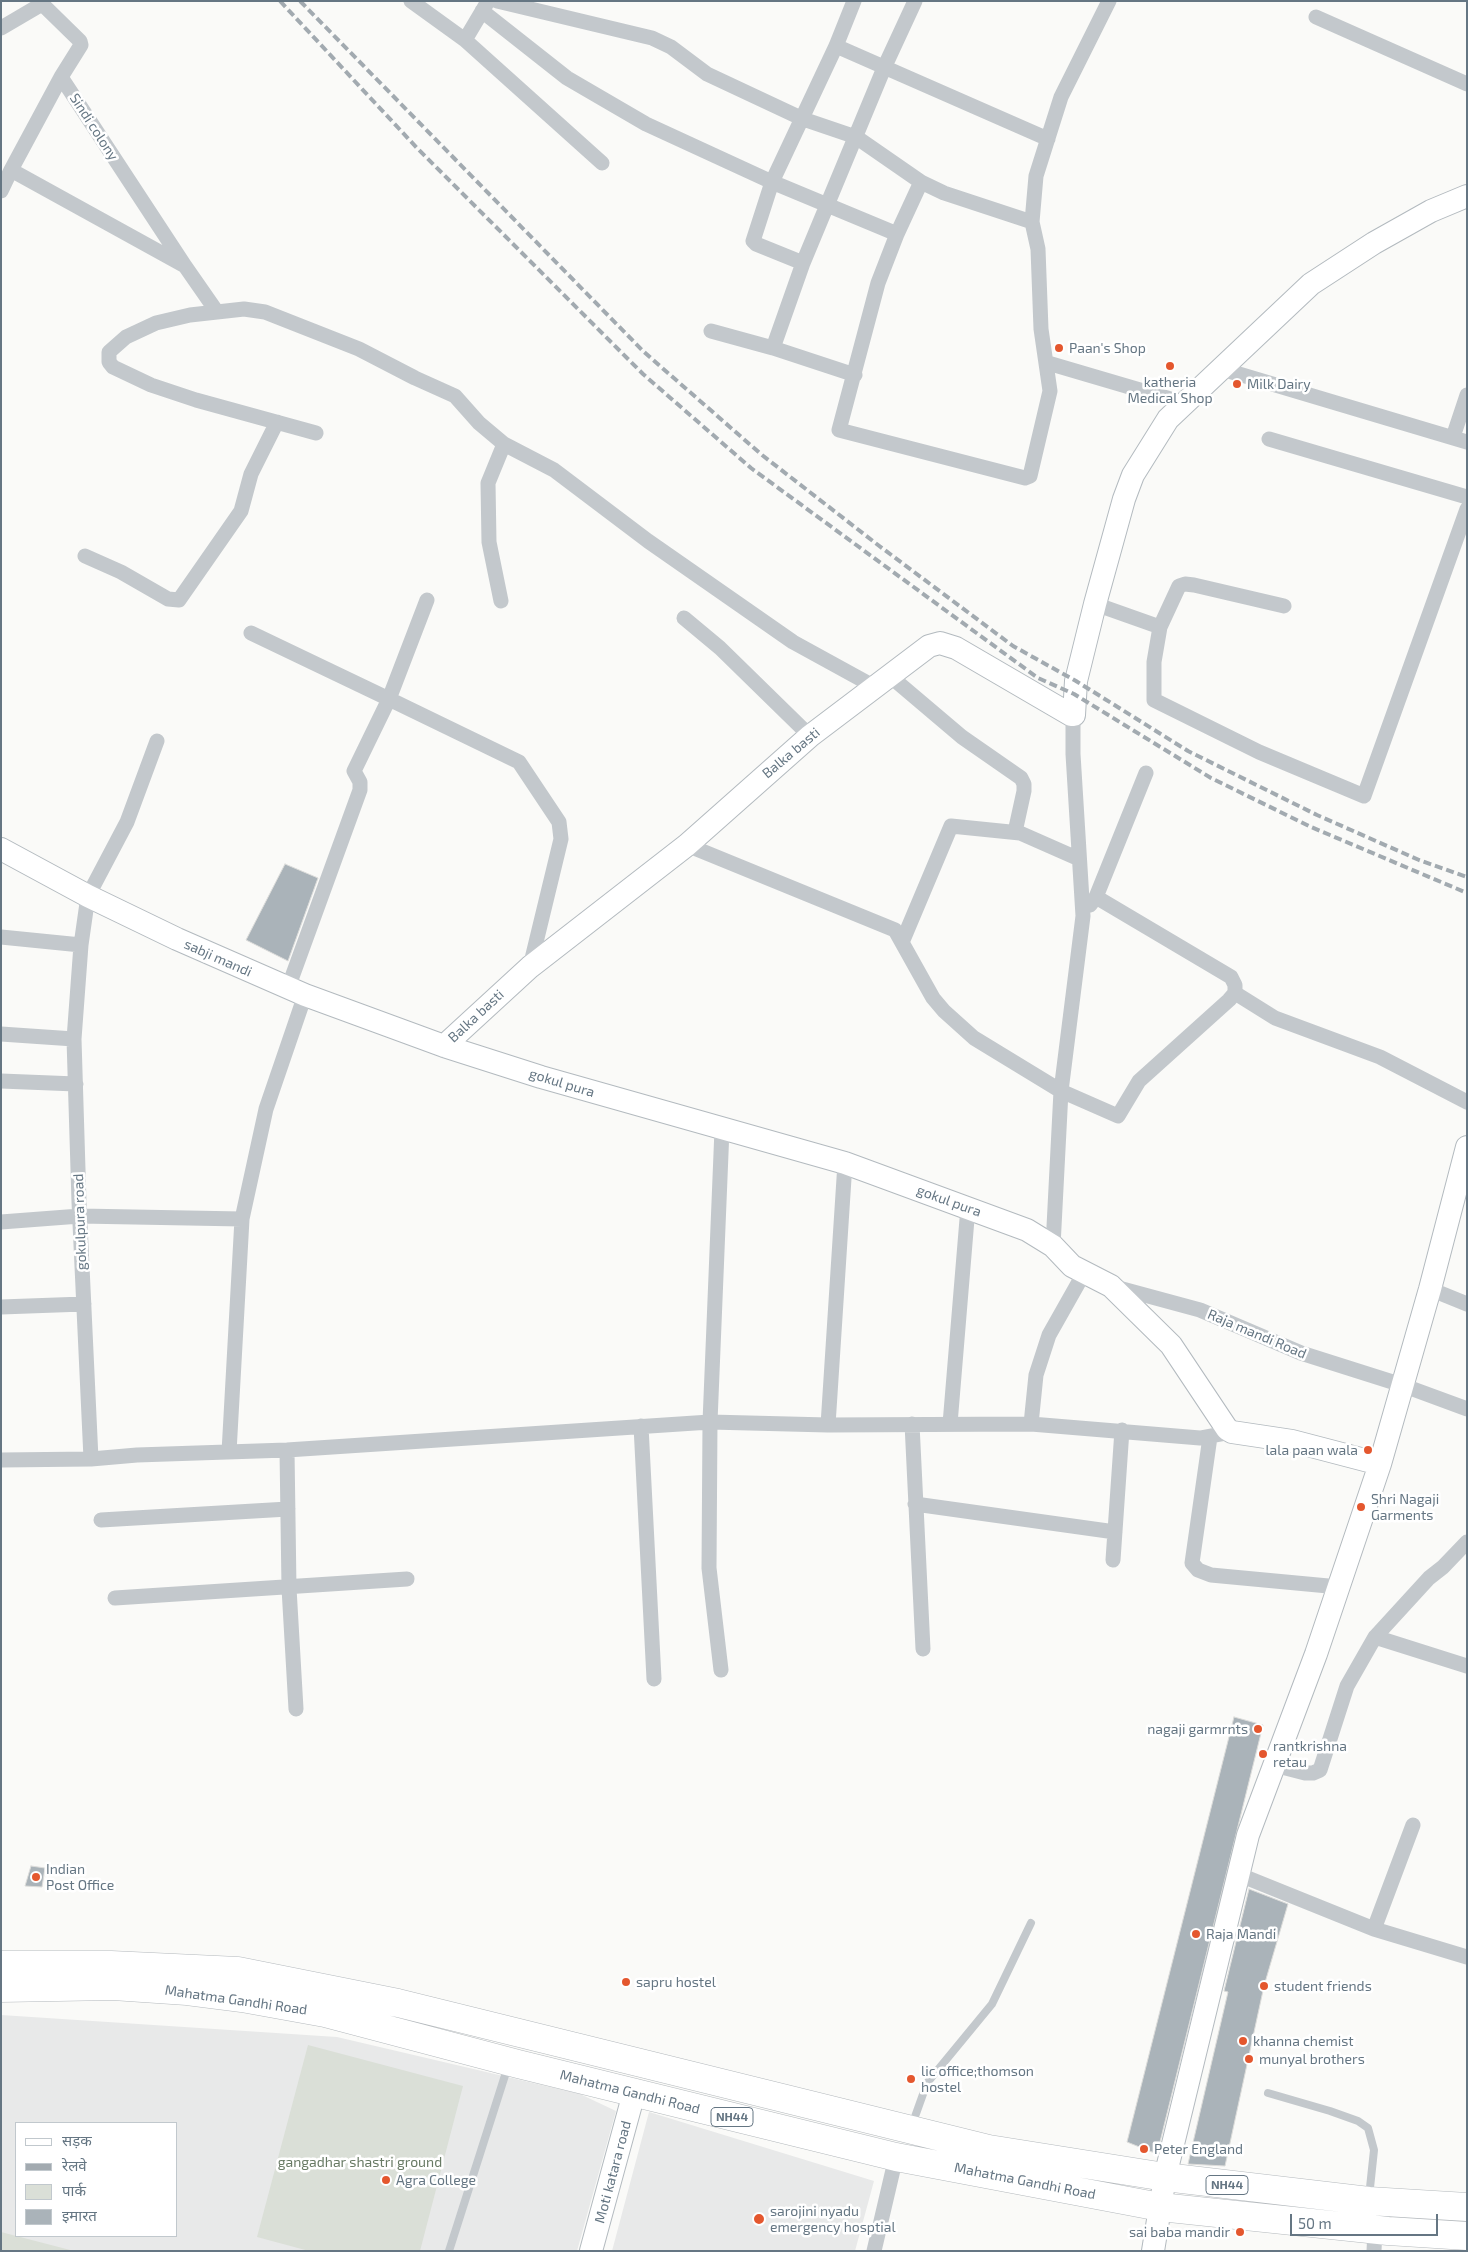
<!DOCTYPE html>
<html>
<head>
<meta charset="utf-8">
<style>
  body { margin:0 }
  #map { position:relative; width:1468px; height:2252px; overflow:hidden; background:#fafaf8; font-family:"Exo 2","Noto Sans Devanagari",sans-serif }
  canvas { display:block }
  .frame { position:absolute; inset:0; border:2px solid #657683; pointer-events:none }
  .legend { position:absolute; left:15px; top:2122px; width:162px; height:115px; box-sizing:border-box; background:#fff; border:1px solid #c1c8cd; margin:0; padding:6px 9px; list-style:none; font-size:15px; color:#657683 }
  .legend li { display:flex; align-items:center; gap:10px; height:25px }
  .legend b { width:25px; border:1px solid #c1c8cd }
  .scale { position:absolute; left:1290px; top:2214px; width:148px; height:22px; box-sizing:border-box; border:2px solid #657683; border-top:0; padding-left:6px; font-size:15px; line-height:18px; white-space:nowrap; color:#657683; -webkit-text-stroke:4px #fff; paint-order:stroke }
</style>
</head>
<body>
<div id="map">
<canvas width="1468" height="2252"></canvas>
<div class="frame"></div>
<ul class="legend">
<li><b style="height:6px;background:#fff"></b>सड़क</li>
<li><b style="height:6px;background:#a2aab0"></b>रेलवे</li>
<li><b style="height:14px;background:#dadfd7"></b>पार्क</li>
<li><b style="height:14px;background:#aab3b9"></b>इमारत</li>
</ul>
<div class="scale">50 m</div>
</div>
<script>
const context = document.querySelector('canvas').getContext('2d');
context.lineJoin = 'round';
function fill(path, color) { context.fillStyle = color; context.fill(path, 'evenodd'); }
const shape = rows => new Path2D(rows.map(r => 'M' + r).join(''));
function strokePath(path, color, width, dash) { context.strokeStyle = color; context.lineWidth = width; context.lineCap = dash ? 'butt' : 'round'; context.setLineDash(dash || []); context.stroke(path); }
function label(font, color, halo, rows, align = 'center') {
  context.font = font + ' "Exo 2",sans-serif'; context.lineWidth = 5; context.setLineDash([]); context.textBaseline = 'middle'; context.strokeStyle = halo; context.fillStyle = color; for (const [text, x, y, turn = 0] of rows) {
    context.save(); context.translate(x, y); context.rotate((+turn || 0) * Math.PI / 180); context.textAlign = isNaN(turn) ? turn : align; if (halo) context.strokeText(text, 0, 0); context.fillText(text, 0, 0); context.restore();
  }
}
const built = shape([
  [1,2015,337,2037,580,2094,616,2111,577,2251,1,2251],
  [16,2123,176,2123,176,2236,16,2236],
  [649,2112,874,2181,855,2251,612,2251]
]);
const green = shape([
  [308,2045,463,2086,420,2251,309,2251,257,2237],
  [1,2232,74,2251,1,2251]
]);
const building = shape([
  [285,864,318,878,288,961,246,940,285,864],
  [1234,1717,1263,1725,1157,2154,1127,2142,1234,1717],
  [31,1866,45,1868,42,1887,25,1886,31,1866],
  [1249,1889,1288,1904,1264,1986,1225,2166,1188,2164,1228,1992,1224,1991,1249,1889]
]);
const lane = shape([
  [1268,2093,1330,2111,1358,2121,1368,2128,1374,2150,1369,2197],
  [912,2125,927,2083,992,2004,1031,1923],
  [449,2251,508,2066]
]);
const street = shape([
  [39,1,80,41,81,45,61,77],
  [411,1,465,40,602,163],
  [497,1,652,38,671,47,707,74,803,119,856,137,921,182,897,234,878,283,839,430,1025,478,1030,476,1050,391,1041,329,1038,249,1032,222,1036,176,1061,97,1109,1],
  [482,11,567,78,646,124,772,182,897,234],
  [1316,17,1467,84],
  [1,28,42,4],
  [465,40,487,3],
  [836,46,1048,139],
  [11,170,61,77,185,266],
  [921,182,944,193,1032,222],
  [1,191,11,170,185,266,217,312],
  [803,263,756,244,753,241,772,182,836,46,854,1],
  [711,331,773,348,855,375],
  [773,348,803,263,884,68,915,1],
  [1048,363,1184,403],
  [1222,369,1467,442],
  [316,433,196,400,151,385,113,367,109,362,109,352,126,337,156,323,190,315,244,309,265,312,359,349,415,378,455,396,479,423,504,444,554,470,648,541,793,642,875,687],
  [1453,437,1467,395],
  [1269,439,1467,497],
  [85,556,121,572,168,599,179,600,241,511,251,474,277,422],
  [501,601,489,542,488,483,504,444],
  [1095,604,1160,627],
  [1284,606,1194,585,1185,584,1179,586,1160,627,1154,662,1154,700,1259,752,1364,796,1467,509],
  [684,618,720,648,810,736],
  [251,633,389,699,427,600],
  [890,676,962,737,1021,778,1024,784,1024,791,1015,832],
  [687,845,895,930,933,998,944,1011,974,1038,1061,1091,1118,1116,1139,1081,1229,1000,1235,993,1235,985,1231,977,1096,897],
  [1090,905,1096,897,1146,773],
  [1,937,81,945],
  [903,940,951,826,1020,833,1079,859],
  [288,988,360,790,360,782,354,771,389,699,519,762,559,822,561,839,530,967],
  [1235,993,1275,1018,1380,1057,1467,1102],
  [1,1034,74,1039],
  [1,1081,76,1084],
  [1,1222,80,1216,242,1219],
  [1053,1246,1061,1091,1083,916,1073,754,1073,716],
  [1115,1287,1200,1310,1301,1353,1402,1385,1467,1409],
  [1430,1289,1467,1304],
  [1,1307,84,1304],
  [912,1424,923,1649],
  [950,1424,968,1207],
  [1031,1424,1036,1375,1049,1335,1084,1273],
  [828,1425,845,1163],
  [641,1426,654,1679],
  [1210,1437,1192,1563,1198,1570,1211,1575,1339,1587],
  [287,1450,289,1588,296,1709],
  [229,1452,242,1219,266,1109,305,995],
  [91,1459,79,1202,74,1039,81,945,88,896,127,822,157,741],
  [1,1460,91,1459,137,1455,287,1450,710,1422,828,1425,1031,1424,1200,1438,1232,1432],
  [915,1504,1115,1532],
  [101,1520,288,1509],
  [1113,1560,1122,1430],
  [115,1598,407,1579],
  [1375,1637,1467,1666],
  [721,1670,709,1568,710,1422,722,1129],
  [1274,1765,1305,1773,1313,1773,1320,1770,1347,1686,1375,1637,1429,1578,1443,1567,1467,1542],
  [1240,1875,1374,1929,1467,1957],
  [1374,1929,1413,1825],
  [874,2251,896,2157],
  [1374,2251,1375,2230]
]);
const secondary = shape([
  [1,849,88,896,177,939,305,995,444,1046,541,1077,845,1163,1027,1230,1053,1246,1072,1266,1111,1286,1171,1345,1227,1429,1232,1432,1292,1441,1380,1464],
  [444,1046,530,967,687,845,810,736,929,646,940,643,956,648,1071,715,1074,715,1076,681,1095,604,1124,499,1133,475,1168,419,1311,284,1374,243,1431,211,1467,196],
  [591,2251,634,2093],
  [1153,2251,1165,2177,1248,1835,1316,1654,1380,1464,1430,1289,1467,1147]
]);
const highway = shape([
  [1,1965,111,1965,238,1971,398,2003,989,2149,1165,2177,1369,2201,1467,2207],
  [1,1988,113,1986,187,1991,242,1998,325,2013,518,2064,896,2157,1160,2207,1388,2231,1467,2236]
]);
const rail = shape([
  [280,1,417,148,643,374,751,468,1038,678,1074,694,1211,778,1311,827,1467,893],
  [300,1,644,352,762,455,878,545,1013,646,1076,681,1188,751,1317,815,1419,860,1467,877]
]);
const markers = [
  [1059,348,5,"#e4572e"],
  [1170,366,5,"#e4572e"],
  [1237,384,5,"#e4572e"],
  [1368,1450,5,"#e4572e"],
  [1361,1507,5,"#e4572e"],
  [1258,1729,5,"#e4572e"],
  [1263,1754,5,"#e4572e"],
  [36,1877,5,"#e4572e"],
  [1196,1934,5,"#e4572e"],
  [626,1982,5,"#e4572e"],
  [1264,1986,5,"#e4572e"],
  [1243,2041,5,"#e4572e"],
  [1249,2059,5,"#e4572e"],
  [911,2079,5,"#e4572e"],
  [1144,2149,5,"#e4572e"],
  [386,2180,5,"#e4572e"],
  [759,2219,6,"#e4572e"],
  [1240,2232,5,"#e4572e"]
];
const shields = [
  [732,2117,42],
  [1227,2185,42]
];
const shieldNames = [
  ["NH44",732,2117],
  ["NH44",1227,2185]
];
const streetNames = [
  ["Sindi colony",94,127,57],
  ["Balka basti",791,753,-40],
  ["sabji mandi",218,958,24],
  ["Balka basti",476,1016,-43],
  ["gokul pura",562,1083,17],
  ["gokul pura",949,1201,20],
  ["gokulpura road",80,1222,-92],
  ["Raja mandi Road",1257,1334,23],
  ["Mahatma Gandhi Road",236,2000,8],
  ["Mahatma Gandhi Road",630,2092,14],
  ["Moti katara road",613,2172,-75],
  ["Mahatma Gandhi Road",1025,2181,11]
];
const poiNames = [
  ["Paan's Shop",1069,348],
  ["katheria",1170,382,"center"],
  ["Medical Shop",1170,398,"center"],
  ["Milk Dairy",1247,384],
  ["lala paan wala",1358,1450,"right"],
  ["Shri Nagaji",1371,1499],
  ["Garments",1371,1515],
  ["nagaji garmrnts",1248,1729,"right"],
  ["rantkrishna",1273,1746],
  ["retau",1273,1762],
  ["Indian",46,1869],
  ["Post Office",46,1885],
  ["Raja Mandi",1206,1934],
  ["sapru hostel",636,1982],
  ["student friends",1274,1986],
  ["khanna chemist",1253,2041],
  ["munyal brothers",1259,2059],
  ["lic office;thomson",921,2071],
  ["hostel",921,2087],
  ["Peter England",1154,2149],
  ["Agra College",396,2180],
  ["sarojini nyadu",770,2211],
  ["emergency hosptial",770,2227],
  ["sai baba mandir",1230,2232,"right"]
];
const parkNames = [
  ["gangadhar shastri ground",360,2162]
];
fill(built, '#e8e9e9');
fill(green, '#dadfd7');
fill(building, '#aab3b9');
strokePath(building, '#dcdcda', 1);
strokePath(secondary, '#b3babf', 24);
strokePath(highway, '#b4b9bd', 29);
strokePath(lane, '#c3c8cc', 8);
strokePath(street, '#c3c8cc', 15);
strokePath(secondary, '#fff', 22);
strokePath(highway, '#fff', 28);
strokePath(rail, '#a2aab0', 4, [8, 4]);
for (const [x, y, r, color] of markers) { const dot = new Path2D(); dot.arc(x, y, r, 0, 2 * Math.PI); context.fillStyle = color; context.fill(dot); strokePath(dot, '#fff', 2); }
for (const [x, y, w] of shields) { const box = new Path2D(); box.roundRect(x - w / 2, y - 9.5, w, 19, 4); context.fillStyle = '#fff'; context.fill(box); strokePath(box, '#657683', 1); }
label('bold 12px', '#657683', null, shieldNames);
label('14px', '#657683', '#fff', streetNames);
label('14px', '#657683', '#fff', poiNames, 'left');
label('14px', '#687a64', '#fff', parkNames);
</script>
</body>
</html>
